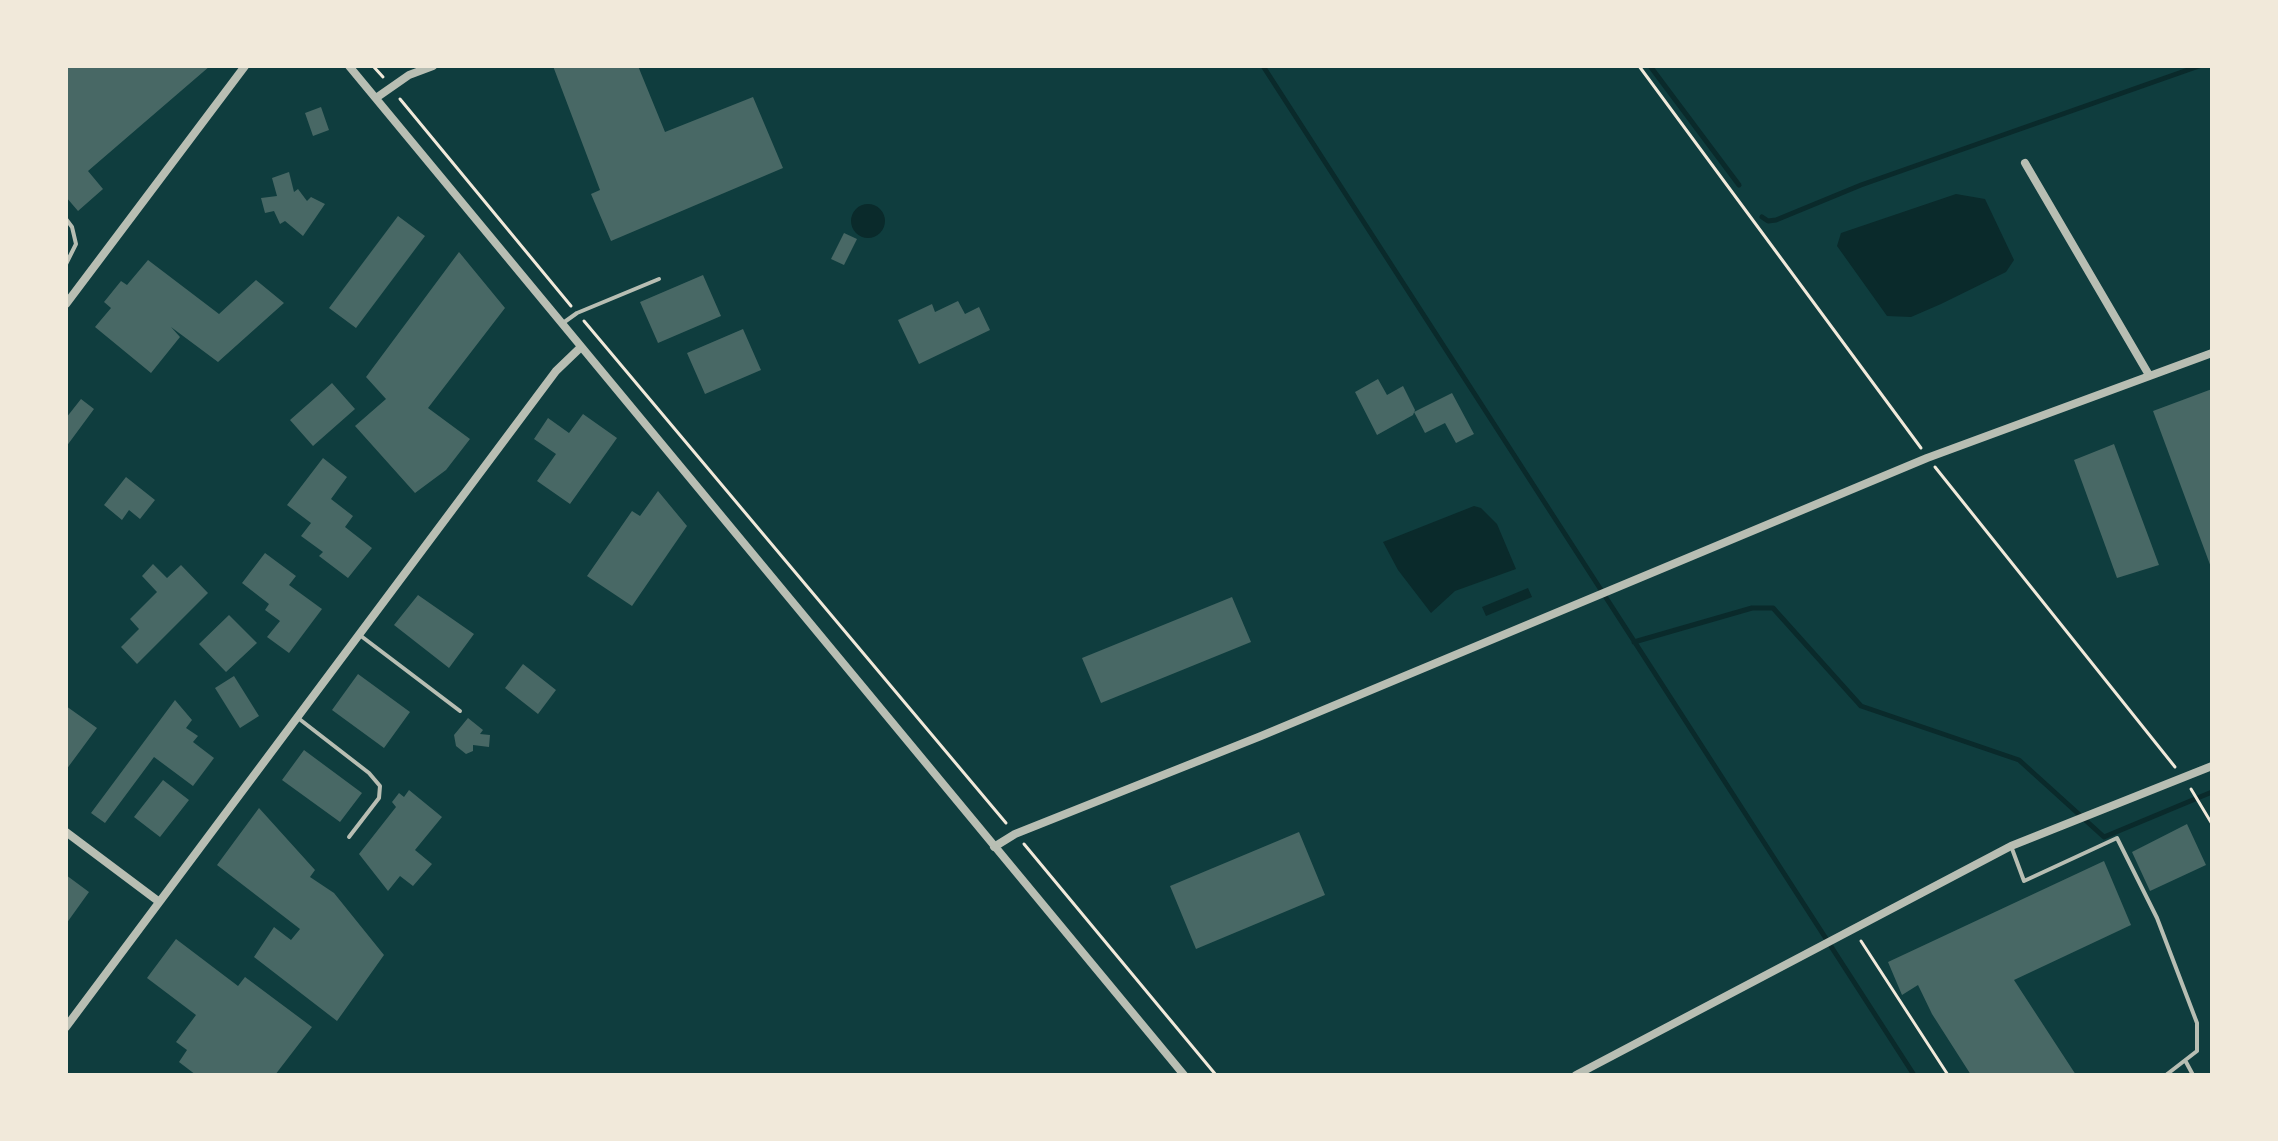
<!DOCTYPE html>
<html>
<head>
<meta charset="utf-8">
<style>
  body { margin:0 }
  #map { position:relative; width:2278px; height:1141px; overflow:hidden; background:#0f3d3e; font-family:Signika,sans-serif }
  canvas { display:block }
  .frame { position:absolute; inset:0; border:68px solid #f1e9da; pointer-events:none }
</style>
</head>
<body>
<div id="map">
<canvas width="2278" height="1141"></canvas>
<div class="frame"></div>
</div>
<script>
const context = document.querySelector('canvas').getContext('2d');
context.lineJoin = 'round';
function fill(path, color) { context.fillStyle = color; context.fill(path, 'evenodd'); }
const shape = rows => new Path2D(rows.map(r => 'M' + r).join(''));
function strokePath(path, color, width, dash) { context.strokeStyle = color; context.lineWidth = width; context.lineCap = dash ? 'butt' : 'round'; context.setLineDash(dash || []); context.stroke(path); }
const water = shape([
  [1956,194,1985,199,2014,260,2006,272,1941,304,1911,317,1887,316,1837,246,1841,233],
  '851 221a17 17 0 1 1 34 0a17 17 0 1 1-34 0Z',
  [1474,506,1481,508,1497,524,1516,569,1455,591,1431,613,1398,570,1383,542],
  [1528,588,1532,597,1486,616,1482,607]
]);
const stream = shape([
  [1263,66,1914,1075],
  [1650,66,1739,185],
  [1762,217,1768,221,1776,220,1861,185,2199,66],
  [1634,642,1752,608,1773,608,1861,706,2019,760,2104,837,2212,792]
]);
const building = shape([
  [66,66,210,66,88,171,103,189,78,211,66,197],
  [553,66,638,66,665,132,753,97,783,168,611,241,591,194,600,190],
  [321,107,329,130,313,136,305,113],
  [289,172,294,192,298,189,307,201,311,197,325,204,303,236,285,221,280,224,274,211,265,213,261,198,277,196,272,178],
  [398,216,425,236,356,328,329,308],
  [844,233,857,239,844,265,831,259],
  [459,252,505,308,428,408,470,439,446,470,415,493,355,426,386,399,366,377],
  [148,260,219,314,256,280,284,303,218,362,171,327,180,337,151,373,95,327,111,308,104,302,121,281,127,285],
  [703,275,721,316,658,343,640,302],
  [958,301,965,314,979,307,990,330,919,364,898,320,932,304,935,312],
  [743,329,761,370,705,394,687,353],
  [1378,379,1387,395,1403,386,1415,410,1413,415,1377,435,1355,392],
  [332,383,355,409,313,446,290,420],
  [2212,389,2212,570,2153,411],
  [1452,393,1474,434,1456,443,1445,423,1425,433,1414,412],
  [81,399,94,409,66,447,66,418],
  [583,414,617,438,570,504,537,481,556,454,534,439,548,418,569,433],
  [2114,444,2159,565,2117,578,2074,460],
  [323,458,347,477,331,499,353,516,345,527,372,548,348,578,319,556,323,552,301,536,311,523,287,505],
  [126,477,155,500,140,519,129,510,122,520,104,505],
  [658,491,687,526,632,606,587,576,632,511,640,516],
  [265,553,296,576,289,585,322,609,289,653,267,637,280,621,265,610,269,604,242,583],
  [153,564,167,578,181,565,208,593,137,664,121,647,139,629,130,619,157,592,142,576],
  [418,595,474,634,449,668,394,625],
  [1232,597,1251,642,1101,703,1082,658],
  [229,615,257,643,226,672,199,644],
  [523,664,556,690,538,714,505,688],
  [358,674,410,712,384,748,332,710],
  [234,676,259,716,240,728,215,688],
  [175,700,192,720,186,728,198,736,193,742,214,758,193,786,154,757,105,823,91,813],
  [66,706,97,728,66,770],
  [468,718,483,730,480,734,490,735,489,747,473,745,473,751,466,754,456,746,454,735],
  [304,750,362,793,340,822,282,780],
  [163,780,189,800,160,837,134,817],
  [409,790,442,817,415,850,432,864,413,886,400,876,388,891,359,854,396,807,392,802,399,793,404,797],
  [259,808,315,870,310,877,334,893,384,955,337,1021,254,957,274,927,291,940,300,929,217,865],
  [2187,824,2206,865,2150,891,2132,852],
  [1299,832,1325,895,1196,949,1170,886],
  [2104,861,2131,925,2014,980,2076,1075,1971,1075,1932,1014,1918,985,1902,995,1888,962],
  [66,875,89,892,66,924],
  [176,939,238,986,245,977,312,1027,275,1075,196,1075,179,1062,187,1050,176,1042,196,1015,147,978]
]);
const path = shape([
  [373,66,383,77],
  [1639,66,1921,448],
  [400,99,571,306],
  [584,321,1006,823],
  [1935,467,2175,767],
  [2191,789,2212,824],
  [1024,844,1216,1075],
  [1861,941,1948,1075]
]);
const service = shape([
  [66,219,72,227,76,244,66,264],
  [563,323,577,313,659,279],
  [361,636,460,711],
  [298,718,369,773,380,786,379,798,349,837],
  [2011,846,2024,881,2117,838,2157,918,2197,1023,2197,1051,2166,1075],
  [2186,1062,2193,1075]
]);
const minor = shape([
  [349,66,1184,1075],
  [376,98,409,75,433,66],
  [2025,163,2149,375],
  [66,304,245,66],
  [66,832,158,901],
  [994,847,1015,834,1261,736,1927,458,2212,353],
  [66,1027,556,371,581,347],
  [1576,1075,2011,846,2212,766]
]);
fill(water, '#0a2a2b');
strokePath(stream, '#0a2a2b', 5);
fill(building, '#486865');
strokePath(path, '#f1e9da', 3);
strokePath(service, '#b8beb3', 4);
strokePath(minor, '#b8beb3', 8);
</script>
</body>
</html>
